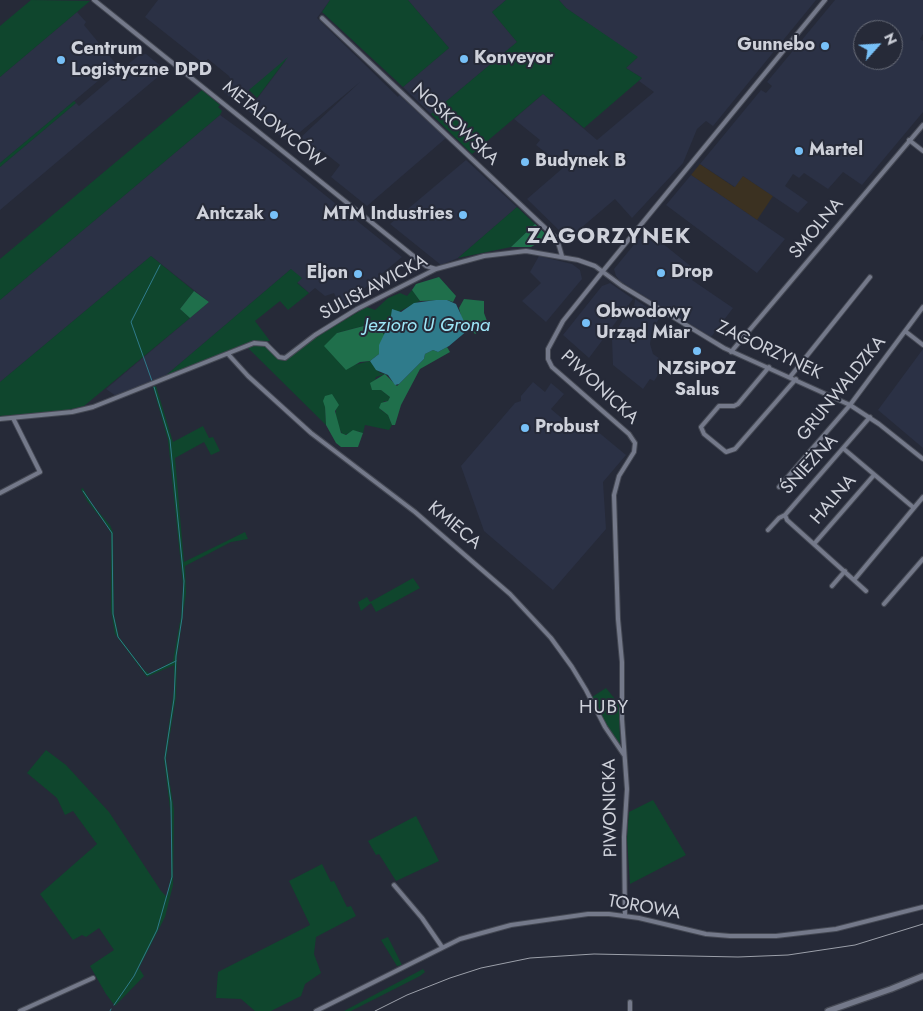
<!DOCTYPE html>
<html>
<head>
<meta charset="utf-8">
<style>
  body { margin:0 }
  #map { position:relative; width:923px; height:1011px; overflow:hidden; background:#262a38; font-family:Jost,sans-serif }
  canvas { display:block }
  .north { position:absolute; left:853px; top:20px; width:50px; height:50px; box-sizing:border-box; background:#262a38; border:1px solid #696d79; border-radius:50%; rotate:64deg; font-size:14px; font-weight:700; line-height:20px; text-align:center; color:#ced1da }
  .north::after { content:''; display:block; margin:auto; width:18px; height:22px; background:#77c0f7; clip-path:polygon(50% 0,100% 100%,50% 72%,0 100%) }
</style>
</head>
<body>
<div id="map">
<canvas width="923" height="1011"></canvas>
<div class="north">N</div>
</div>
<script>
const context = document.querySelector('canvas').getContext('2d');
context.lineJoin = 'round';
function fill(path, color) { context.fillStyle = color; context.fill(path, 'evenodd'); }
const shape = rows => new Path2D(rows.map(r => 'M' + r).join(''));
function strokePath(path, color, width, dash) { context.strokeStyle = color; context.lineWidth = width; context.lineCap = dash ? 'butt' : 'round'; context.setLineDash(dash || []); context.stroke(path); }
function label(font, color, halo, rows, align = 'center') {
  context.font = font + ' Jost,sans-serif'; context.lineWidth = 4; context.setLineDash([]); context.textBaseline = 'middle'; context.strokeStyle = halo; context.fillStyle = color; for (const [text, x, y, turn = 0] of rows) {
    context.save(); context.translate(x, y); context.rotate((+turn || 0) * Math.PI / 180); context.textAlign = isNaN(turn) ? turn : align; if (halo) context.strokeText(text, 0, 0); context.fillText(text, 0, 0); context.restore();
  }
}
const commercial = shape([
  [700,164,734,187,743,176,773,196,757,220,691,175]
]);
const built = shape([
  [158,0,330,0,317,18,398,97,399,95,446,138,367,206,331,177,340,165,320,149,316,153,299,139,360,82,288,142,248,111,286,60,235,102,223,91,231,80,229,76,208,59,203,63,145,17],
  [408,0,506,0,492,12,517,42,431,114,403,87,449,48],
  [559,0,816,0,713,126,706,121,697,129,683,163,632,218,615,199,568,239,527,199,564,167,536,145,540,140,514,119,543,94,597,140,654,92,639,81,642,78,626,68,637,58,566,8],
  [835,0,923,0,923,34,920,39,923,41,923,112,862,185,843,172,828,189,804,173,799,178,793,174,785,186,808,202,798,213,743,176,735,187,700,164,761,90,766,93,772,86,767,82],
  [863,30,893,30,893,60,863,60],
  [77,12,86,22,84,25,117,65,0,163,0,77],
  [146,54,166,70,0,210,0,167,76,103,79,106,139,55],
  [220,115,274,154,402,257,341,308,334,293,325,296,315,288,309,293,297,282,291,269,164,377,116,396,106,389,209,302,151,256,0,382,0,300],
  [466,160,517,207,458,258,441,265,390,224],
  [691,175,785,239,757,273,666,205],
  [646,230,698,272,692,280,733,308,711,337,621,282,616,276,614,269],
  [539,256,572,264,580,270,582,279,546,322,522,301,541,283,530,272],
  [610,283,633,299,589,358,563,335,602,286],
  [635,299,660,317,652,330,650,344,653,354,666,363,654,381,650,379,643,389,613,365,612,339,628,310,634,307],
  [923,349,923,448,878,410],
  [533,382,545,392,551,383,564,394,551,409,579,433,584,428,588,431,597,431,626,455,603,482,606,529,553,590,484,531,461,466,515,403,521,401,521,396]
]);
const green = shape([
  [31,0,90,1,0,77,0,26],
  [330,0,408,0,449,48,403,87,322,12],
  [506,0,559,0,566,8,638,57,626,68,642,78,584,128,543,94,472,154,431,114,517,42,492,12],
  [288,57,257,98,249,90],
  [202,90,220,105,218,107,222,111,220,115,0,300,0,259],
  [74,101,76,103,0,167,0,163],
  [517,207,535,224,511,247,458,258],
  [151,256,194,291,180,309,190,318,84,406,64,411,0,416,0,382],
  [291,269,302,278,297,283,309,293,288,310,280,301,255,321,270,341,247,343,164,377],
  [412,290,420,301,398,312,390,320,385,336,374,323,337,333,354,365,370,361,380,373,385,374,376,377,372,390,381,390,390,397,388,401,384,401,381,410,388,415,392,425,389,430,365,425,363,433,357,431,343,435,336,422,336,407,325,407,326,425,247,347,256,344,265,345,278,359,285,361,313,339,363,309,367,307,375,310,388,298,400,293,407,296],
  [156,386,173,442,203,426,209,438,213,437,220,451,211,455,204,442,175,458,184,562,245,532,248,539,231,542,185,566,186,593,177,657,176,697,166,759,174,810,173,885,165,917,139,968,144,976,115,1006,106,994,90,966,114,950,99,928,86,937,82,935,73,940,40,894,97,844,73,811,65,815,57,798,27,773,46,750,66,765,109,812,161,891,167,897,171,876,171,817,164,759,174,690,174,665,147,677,115,634,111,610,111,534,108,527,87,501,81,489,83,488,91,503,110,525,113,532,114,614,119,637,143,669,150,674,173,661,181,616,183,585,168,440,153,387],
  [413,578,420,588,376,612,371,603,361,611,358,602,367,597,370,602],
  [606,688,619,704,620,747,601,717,592,697],
  [653,800,686,855,630,884,627,838,629,812],
  [416,816,439,861,396,881,379,854,376,855,368,841],
  [322,864,331,882,334,881,347,907,351,906,356,916,316,937,314,954,321,973,305,984,301,996,271,1011,255,1011,241,999,216,998,218,972,310,925,289,881],
  [388,937,402,965,397,966,381,940],
  [423,969,425,972,420,976,351,1011,344,1011]
]);
const forest = shape([
  [535,224,549,237,531,247,511,247],
  [439,277,456,296,453,302,447,300,420,301,412,290,416,284],
  [194,291,209,302,190,318,180,309],
  [464,299,484,301,484,313,487,321,484,328,475,334,462,320,459,308],
  [375,323,385,336,379,347,379,354,370,361,360,362,346,370,324,346,337,333],
  [447,347,450,352,420,369,401,405,395,425,392,425,388,415,379,408,381,403,388,401,390,397,381,390,372,390,370,383,385,374,397,386,424,359,425,354,433,350,438,352],
  [332,394,339,405,335,411,341,433,346,435,353,430,363,433,358,447,341,447,336,443,326,425,325,407,323,401,325,396]
]);
const water = shape([
  [436,300,447,300,456,304,468,330,449,346,438,352,433,350,425,354,424,359,399,384,395,385,388,375,376,370,370,361,379,354,379,345,390,322,392,309,401,312,414,303]
]);
const stream = shape([
  [152,381,131,322,160,265],
  [83,491,112,533,113,614,118,637,147,675,176,661],
  [114,1005,134,976,157,930,172,877,171,802,165,758,174,699,176,656,182,618,184,581,170,440,154,387],
  [110,1011,111,1009]
]);
const street = shape([
  [94,0,426,266,436,269],
  [322,18,557,239,562,256],
  [909,140,923,151],
  [905,331,923,345],
  [731,352,923,125],
  [228,354,248,376,311,433,415,512,510,594,551,638,572,667,586,690,605,727,624,755],
  [769,367,738,404,734,406,719,406,701,427,704,434,726,452,735,449,796,379],
  [790,377,870,277],
  [0,419,72,412,93,407,254,343,266,344,279,357,285,358,315,335,357,309,436,269,484,256,526,251,578,260,595,266,622,286,724,348,850,405,879,424,923,459],
  [844,449,914,508],
  [779,487,850,405,923,307],
  [0,493,40,472,13,418],
  [768,530,779,518,785,515],
  [814,544,874,475],
  [854,580,923,497],
  [832,586,845,571],
  [866,591,787,520,785,515,870,417],
  [884,604,923,559],
  [394,885,422,918,442,947],
  [625,916,624,837,627,789,622,719,622,662,618,619,614,495,619,476,634,452,635,443,629,434,552,367,548,359,548,349,563,321,603,271,825,0],
  [630,1002,630,1011],
  [20,1011,93,978],
  [316,1011,460,939,511,925,588,914,609,914,639,918,706,934,730,936,776,936,836,929,923,907]
]);
const secondary = shape([
  [828,1011,891,989,923,976]
]);
const rail = shape([
  [375,1011,407,995,450,978,481,968,530,958,594,954,738,957,788,955,855,945,923,924]
]);
const markers = [
  [825,46,5,"#77c0f7"],
  [464,59,5,"#77c0f7"],
  [61,60,5,"#77c0f7"],
  [799,151,5,"#77c0f7"],
  [525,162,5,"#77c0f7"],
  [274,215,5,"#77c0f7"],
  [463,215,5,"#77c0f7"],
  [661,273,5,"#77c0f7"],
  [358,274,5,"#77c0f7"],
  [586,323,5,"#77c0f7"],
  [697,351,5,"#77c0f7"],
  [525,428,5,"#77c0f7"]
];
const poiNames = [
  ["Gunnebo",815,46,"right"],
  ["Centrum",71,50],
  ["Logistyczne DPD",71,71],
  ["Konveyor",474,59],
  ["Martel",809,151],
  ["Budynek B",535,162],
  ["Antczak",264,215,"right"],
  ["MTM Industries",453,215,"right"],
  ["Drop",671,273],
  ["Eljon",348,274,"right"],
  ["Obwodowy",596,313],
  ["Urząd Miar",596,334],
  ["NZSiPOZ",697,370,"center"],
  ["Salus",697,391,"center"],
  ["Probust",535,428]
];
const streetNames = [
  ["METALOWCÓW",273,125,39],
  ["NOSKOWSKA",455,125,43],
  ["SMOLNA",817,229,-50],
  ["SULISŁAWICKA",374,288,-28],
  ["ZAGORZYNEK",769,351,25],
  ["PIWONICKA",599,388,43],
  ["GRUNWALDZKA",842,389,-51],
  ["ŚNIEŻNA",810,465,-47],
  ["HALNA",834,500,-49],
  ["KMIECA",454,526,40],
  ["PIWONICKA",611,808,-91],
  ["TOROWA",644,908,10]
];
const waterNames = [
  ["Jezioro U Grona",427,326]
];
const neighbourhoodNames = [
  ["HUBY",604,708]
];
const districtNames = [
  ["ZAGORZYNEK",609,238]
];
fill(commercial, '#3b3121');
fill(built, '#2b3145');
fill(green, '#0f462d');
fill(forest, '#1f6f4b');
fill(water, '#2f7b8b');
strokePath(stream, '#2f7b8b', 1);
strokePath(street, '#444853', 6);
strokePath(secondary, '#444853', 8);
strokePath(street, '#74798a', 4);
strokePath(secondary, '#74798a', 5.5);
strokePath(rail, '#9ca0aa', 1);
for (const [x, y, r, color] of markers) { const dot = new Path2D(); dot.arc(x, y, r, 0, 2 * Math.PI); context.fillStyle = color; context.fill(dot); strokePath(dot, '#262a38', 2); }
label('bold 18px', '#ced1da', '#262a38', poiNames, 'left');
label('18px', '#ced1da', '#262a38', streetNames);
label('italic 19px', '#9ee7f8', '#262a38', waterNames);
context.letterSpacing = '1px';
label('19px', '#ced1da', '#262a38', neighbourhoodNames);
context.letterSpacing = '0px';
context.letterSpacing = '1px';
label('bold 22px', '#ced1da', '#262a38', districtNames);
context.letterSpacing = '0px';
</script>
</body>
</html>
